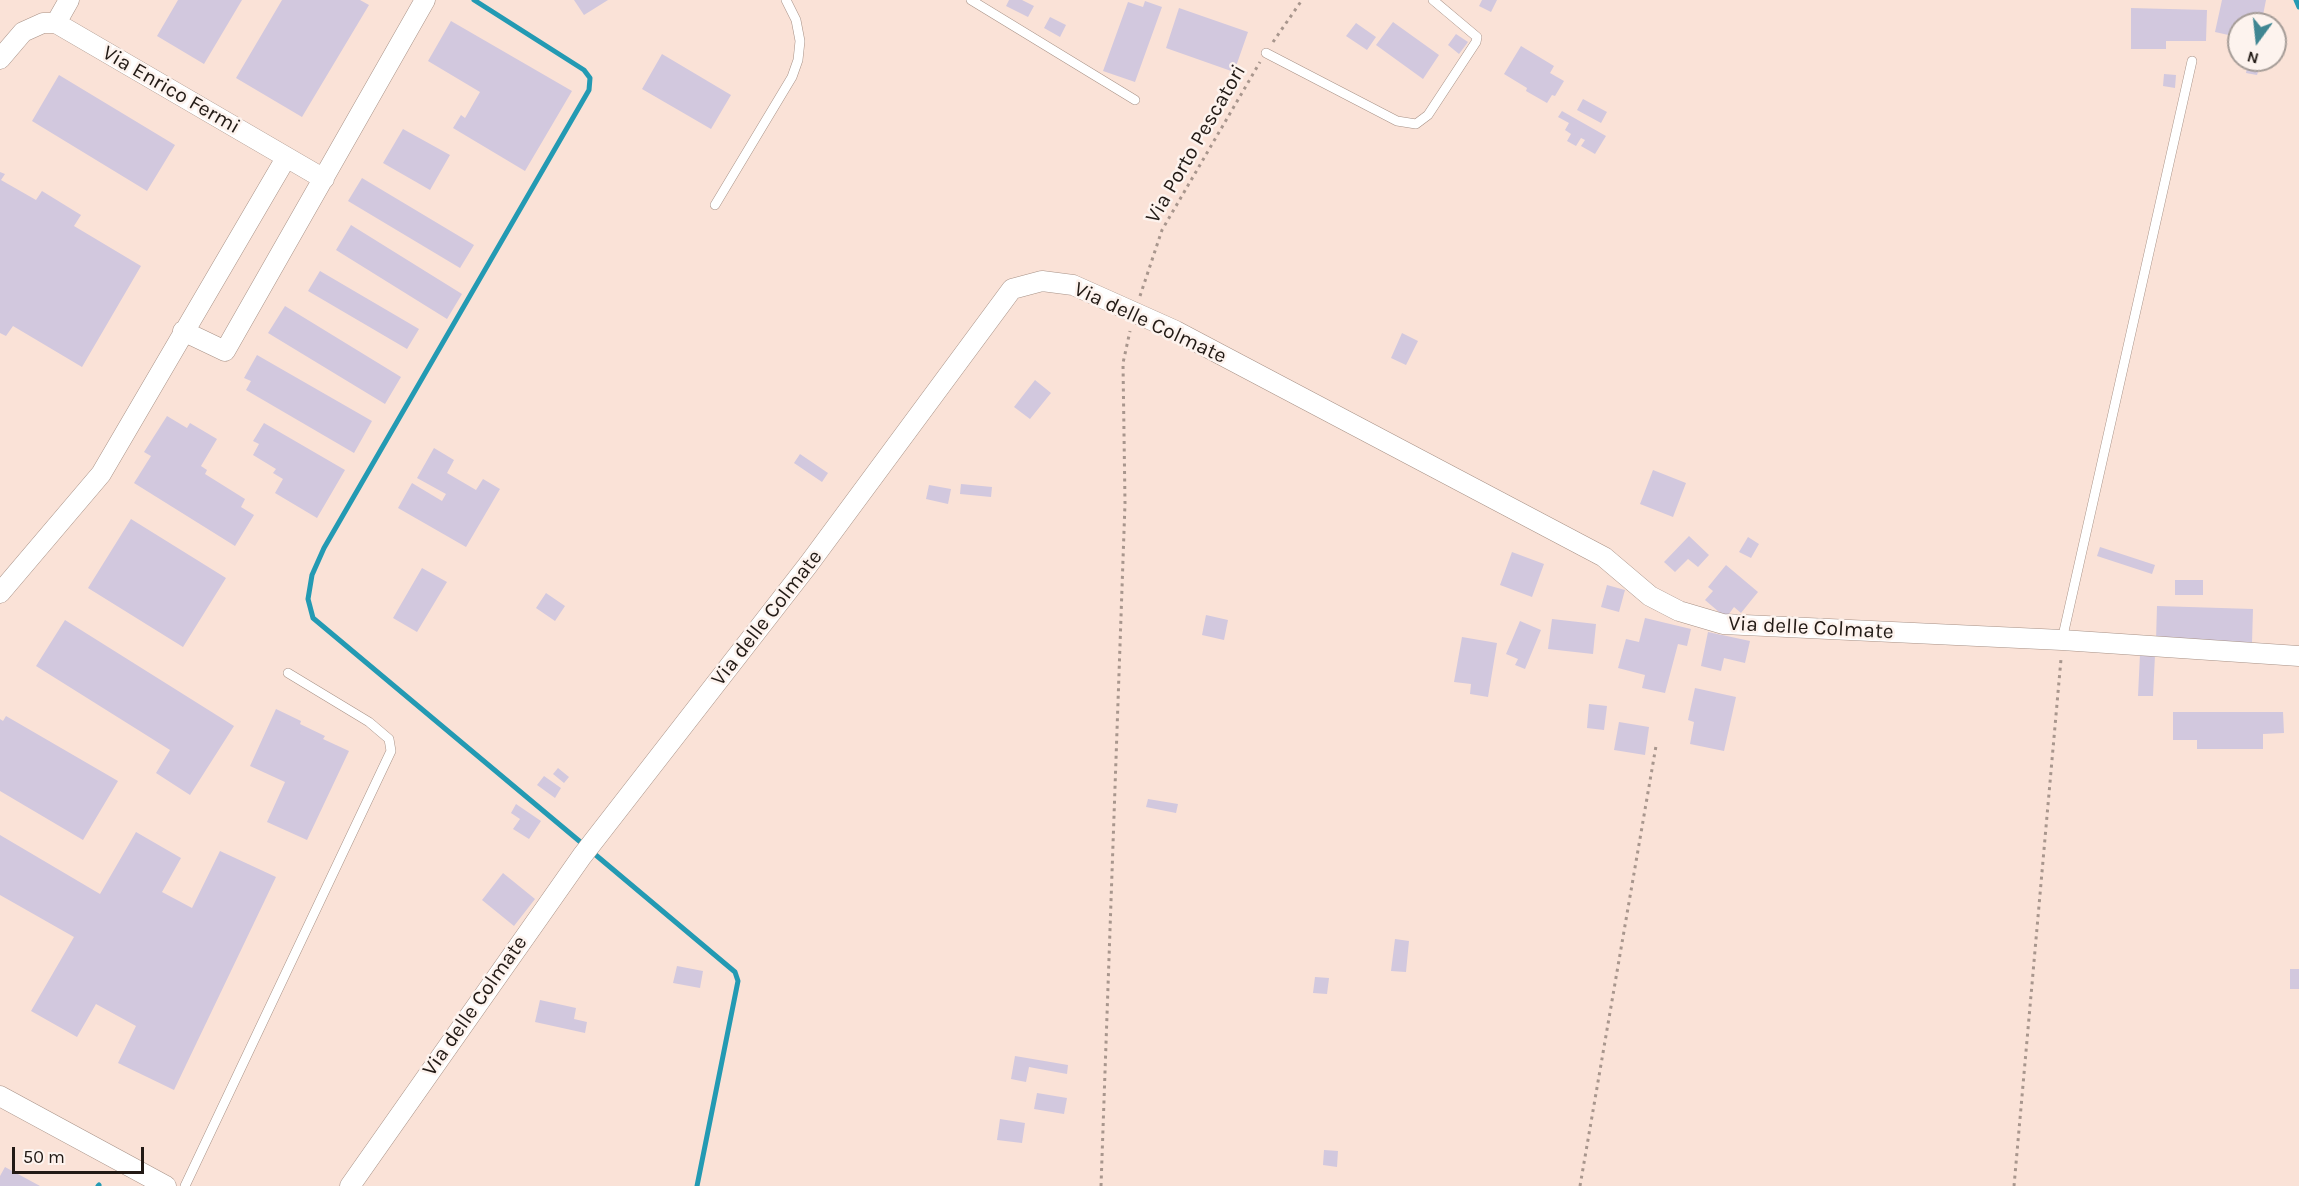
<!DOCTYPE html>
<html>
<head>
<meta charset="utf-8">
<style>
  body { margin:0 }
  #map { position:relative; width:2299px; height:1186px; overflow:hidden; background:#fae2d7; font-family:Karla,sans-serif }
  canvas { display:block }
  .north { position:absolute; left:2227px; top:12px; width:60px; height:60px; box-sizing:border-box; background:#fdf3ee; border:2px solid #a59c97; border-radius:50%; rotate:195deg; font-size:16px; font-weight:700; line-height:24px; text-align:center; color:#221a15 }
  .north::after { content:''; display:block; margin:auto; width:21px; height:27px; background:#408692; clip-path:polygon(50% 0,100% 100%,50% 72%,0 100%) }
  .scale { position:absolute; left:12px; top:1147px; width:132px; height:27px; box-sizing:border-box; border:3px solid #221a15; border-top:0; padding-left:8px; font-size:18px; line-height:21px; white-space:nowrap; color:#221a15; -webkit-text-stroke:4px #fdf3ee; paint-order:stroke }
</style>
</head>
<body>
<div id="map">
<canvas width="2299" height="1186"></canvas>
<div class="north">N</div>
<div class="scale">50 m</div>
</div>
<script>
const context = document.querySelector('canvas').getContext('2d');
context.lineJoin = 'round';
const shape = rows => new Path2D(rows.map(r => 'M' + r).join(''));
function strokePath(path, color, width, dash) { context.strokeStyle = color; context.lineWidth = width; context.lineCap = dash ? 'butt' : 'round'; context.setLineDash(dash || []); context.stroke(path); }
function fill(path, color) { context.fillStyle = color; context.fill(path, 'evenodd'); }
function label(font, color, halo, rows, align = 'center') {
  context.font = font + ' Karla,sans-serif'; context.lineWidth = 5; context.setLineDash([]); context.textBaseline = 'middle'; context.strokeStyle = halo; context.fillStyle = color; for (const [text, x, y, turn = 0] of rows) {
    context.save(); context.translate(x, y); context.rotate((+turn || 0) * Math.PI / 180); context.textAlign = isNaN(turn) ? turn : align; if (halo) context.strokeText(text, 0, 0); context.fillText(text, 0, 0); context.restore();
  }
}
const stream = shape([
  [474,0,584,70,590,78,589,90,324,548,312,575,308,599,313,618,584,845],
  [2296,0,2299,7],
  [591,851,735,972,738,981,697,1186],
  [98,1186,99,1185]
]);
const building = shape([
  [178,0,242,0,204,64,157,36],
  [282,0,360,0,369,5,302,117,236,78],
  [574,0,608,0,584,15],
  [1009,0,1022,0,1034,6,1028,17,1006,6],
  [1482,0,1497,0,1491,12,1479,6],
  [2222,0,2266,0,2263,15,2272,17,2271,24,2239,24,2239,44,2231,42,2233,36,2215,32],
  [1145,1,1162,7,1135,82,1103,71,1128,2,1143,7],
  [1179,8,1248,32,1234,72,1166,48],
  [2131,8,2207,10,2206,41,2166,41,2166,49,2131,49],
  [1050,17,1066,25,1060,37,1044,28],
  [451,21,572,91,525,171,453,128,461,115,465,118,480,92,428,61],
  [1393,22,1439,55,1423,79,1376,45],
  [1356,23,1376,37,1367,50,1346,36],
  [1456,34,1468,42,1459,54,1448,45],
  [1521,46,1554,66,1550,73,1564,81,1555,96,1552,95,1547,103,1526,91,1527,88,1504,74],
  [662,54,731,95,711,129,642,89],
  [2248,63,2260,65,2257,75,2246,73],
  [2164,74,2176,75,2175,88,2163,86],
  [59,75,175,145,147,191,32,121],
  [1583,99,1607,112,1601,123,1577,110],
  [1562,111,1606,136,1595,154,1581,146,1585,140,1581,138,1576,146,1567,141,1571,134,1565,130,1569,123,1558,117],
  [403,129,450,155,430,190,383,163],
  [0,172,5,174,1,180,36,200,42,191,81,215,74,226,141,266,82,367,13,326,6,336,0,333],
  [362,178,474,245,460,268,348,201],
  [351,225,462,294,447,319,336,250],
  [320,271,419,329,407,349,308,291],
  [285,306,401,377,385,404,268,333],
  [1402,333,1418,341,1406,365,1391,358],
  [257,355,372,421,354,453,246,390,251,381,244,378],
  [1035,380,1051,393,1030,419,1014,407],
  [167,416,187,428,190,423,217,439,201,466,207,470,205,474,245,499,241,507,254,515,235,546,134,483,151,456,144,452],
  [264,423,345,470,317,518,275,493,283,479,273,473,276,469,253,455,259,444,253,441],
  [434,448,454,460,447,473,476,490,483,479,500,489,466,547,398,508,412,483,442,501,446,494,417,478],
  [800,454,828,473,822,482,794,463],
  [1653,470,1686,483,1673,517,1640,504],
  [961,484,992,487,991,497,960,494],
  [929,485,951,489,948,504,926,499],
  [131,519,226,578,183,647,88,588],
  [1689,536,1709,555,1698,567,1688,559,1675,572,1664,562],
  [1748,537,1759,544,1751,558,1739,552],
  [2100,547,2155,565,2152,574,2097,556],
  [1512,552,1544,564,1532,597,1500,585],
  [1726,565,1758,592,1741,613,1734,607,1726,618,1705,600,1713,591,1708,587],
  [422,568,447,582,417,632,393,618],
  [2175,580,2203,580,2203,595,2175,595],
  [1607,585,1625,590,1619,612,1601,607],
  [546,593,565,606,555,621,536,608],
  [2157,606,2253,609,2252,643,2156,640],
  [1206,615,1228,620,1224,640,1202,635],
  [1645,618,1691,629,1687,646,1678,644,1665,693,1642,688,1645,675,1618,668,1626,639,1639,642],
  [1552,619,1596,624,1593,654,1548,649],
  [65,620,234,726,190,795,156,773,170,750,36,666],
  [1520,621,1541,630,1525,669,1515,665,1518,659,1506,654],
  [1708,632,1750,641,1745,663,1724,658,1721,671,1701,666],
  [1462,637,1497,643,1488,697,1470,694,1471,684,1454,682],
  [2140,654,2155,655,2153,696,2138,696],
  [1695,688,1736,697,1724,751,1690,744,1694,722,1688,720],
  [1589,704,1607,706,1604,730,1587,728],
  [276,709,301,721,300,724,325,736,323,739,349,751,307,840,267,822,285,782,250,766],
  [2173,712,2283,712,2284,733,2263,734,2263,749,2197,749,2197,740,2173,740],
  [6,716,118,781,83,840,0,791,0,719,3,721],
  [1619,722,1649,727,1645,755,1614,750],
  [558,768,569,777,564,783,553,774],
  [544,776,561,788,555,798,537,785],
  [1148,799,1178,804,1176,813,1146,807],
  [516,804,541,821,529,839,513,829,520,819,511,813],
  [136,832,181,858,162,892,192,908,220,851,276,877,174,1090,118,1063,136,1026,96,1004,77,1037,31,1011,74,937,0,895,0,835,100,894],
  [503,873,535,899,514,926,482,900],
  [1395,939,1409,941,1406,972,1391,971],
  [677,966,703,971,700,988,673,983],
  [2290,969,2299,969,2299,989,2290,989],
  [1315,977,1329,978,1327,994,1313,993],
  [540,1000,576,1008,574,1019,587,1022,585,1033,535,1022],
  [1015,1056,1068,1065,1067,1074,1029,1067,1026,1082,1011,1079],
  [1037,1093,1067,1098,1064,1114,1034,1109],
  [1000,1119,1025,1123,1022,1143,997,1140],
  [1324,1150,1338,1151,1337,1167,1323,1165],
  [5,1167,40,1186,0,1186,0,1176]
]);
const path = shape([
  [1273,42,1302,0],
  [1140,296,1162,230,1260,62],
  [1101,1186,1125,503,1123,363,1130,331],
  [1580,1186,1656,746],
  [2014,1186,2061,659]
]);
const service = shape([
  [971,0,1135,100],
  [1266,53,1397,121,1416,124,1428,115,1476,42,1477,37,1433,0],
  [715,205,792,77,798,60,800,41,796,20,786,0],
  [2062,640,2192,61],
  [185,1186,391,751,389,739,369,722,288,673]
]);
const minor = shape([
  [56,23,324,179],
  [0,59,23,32,43,23,56,23,69,0],
  [183,331,225,351,425,0],
  [0,593,101,474,286,158],
  [0,1096,166,1186],
  [350,1186,582,856,808,565,1012,289,1042,281,1073,285,1176,331,1604,557,1650,596,1679,611,1723,624,2062,640,2299,656]
]);
const streetNames = [
  ["Via Enrico Fermi",171,90,30],
  ["Via Porto Pescatori",1196,144,-60],
  ["Via delle Colmate",1150,323,25],
  ["Via delle Colmate",767,618,-52],
  ["Via delle Colmate",1811,628,3],
  ["Via delle Colmate",475,1006,-55]
];
strokePath(stream, '#239ab3', 5);
fill(building, '#d2c8de');
strokePath(service, '#a79186', 10);
strokePath(minor, '#a79186', 21);
strokePath(path, '#a8968d', 3, [3, 4.5]);
strokePath(service, '#fff', 9);
strokePath(minor, '#fff', 20);
label('21px', '#221a15', '#fdf3ee', streetNames);
</script>
</body>
</html>
